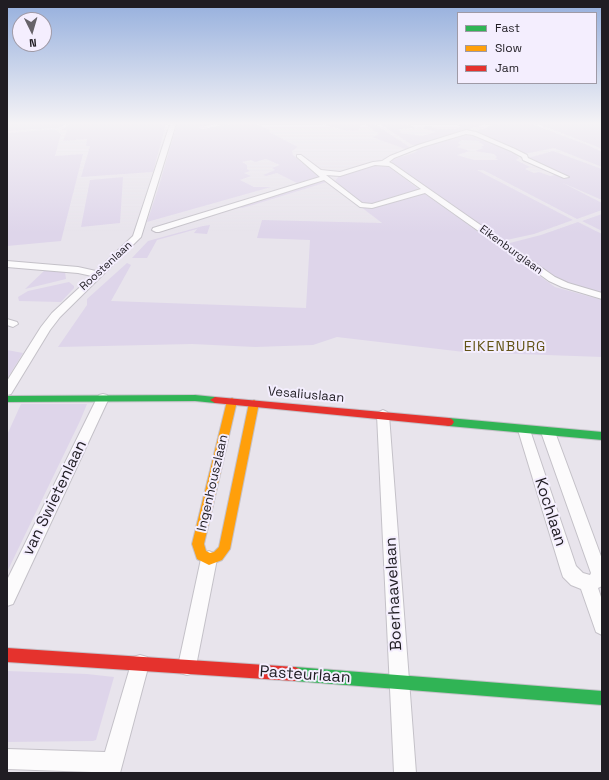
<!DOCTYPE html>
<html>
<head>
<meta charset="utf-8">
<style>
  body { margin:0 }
  #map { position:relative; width:609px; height:780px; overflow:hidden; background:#e8e4ec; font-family:"Space Grotesk",sans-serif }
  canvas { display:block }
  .frame { position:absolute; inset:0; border:8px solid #201d23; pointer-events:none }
  .legend { position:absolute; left:457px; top:12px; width:140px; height:72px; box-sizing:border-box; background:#f4eefe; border:1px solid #9f9aa6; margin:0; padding:5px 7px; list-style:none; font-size:12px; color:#201d23 }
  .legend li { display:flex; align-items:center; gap:8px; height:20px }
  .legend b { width:20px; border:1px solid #9f9aa6 }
  .north { position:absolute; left:12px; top:12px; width:40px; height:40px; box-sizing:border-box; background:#f4eefe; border:1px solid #9f9aa6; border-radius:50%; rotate:175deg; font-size:11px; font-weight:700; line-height:16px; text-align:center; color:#201d23 }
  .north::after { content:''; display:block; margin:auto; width:14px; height:18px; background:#666369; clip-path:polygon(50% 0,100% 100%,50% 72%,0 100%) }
</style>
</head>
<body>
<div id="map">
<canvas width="609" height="780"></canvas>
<div class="frame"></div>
<ul class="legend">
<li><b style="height:5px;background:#30b455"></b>Fast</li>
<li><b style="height:5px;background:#ff9f0a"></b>Slow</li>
<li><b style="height:5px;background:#e5322d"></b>Jam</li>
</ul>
<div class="north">N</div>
</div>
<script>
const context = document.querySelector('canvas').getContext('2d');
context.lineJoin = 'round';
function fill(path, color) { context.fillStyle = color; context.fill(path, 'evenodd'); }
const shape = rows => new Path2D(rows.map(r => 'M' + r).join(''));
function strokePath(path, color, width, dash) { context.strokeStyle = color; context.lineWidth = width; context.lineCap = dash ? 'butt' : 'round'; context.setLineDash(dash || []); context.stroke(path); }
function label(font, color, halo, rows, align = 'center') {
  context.font = font + ' "Space Grotesk",sans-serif'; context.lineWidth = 4; context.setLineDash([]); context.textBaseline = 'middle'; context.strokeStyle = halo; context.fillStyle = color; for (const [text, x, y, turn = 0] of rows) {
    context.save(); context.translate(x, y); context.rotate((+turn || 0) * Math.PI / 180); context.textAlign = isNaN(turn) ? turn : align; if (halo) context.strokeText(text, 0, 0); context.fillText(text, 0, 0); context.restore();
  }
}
const green = shape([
  [66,124,59,128,7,131,7,124],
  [69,124,166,124,153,172,81,177,90,146,86,146,87,139,63,141,67,130,61,130],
  [177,124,218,124,199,127,201,129,230,124,257,124,270,130,269,132,298,147,292,151,293,155,320,177,297,183,277,173,266,176,263,175,275,170,272,168,280,165,266,159,255,162,251,160,242,162,247,165,247,169,250,171,244,173,251,176,240,180,254,187,271,187,147,222,158,189],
  [323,124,361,124,359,130,354,131,343,130],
  [365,124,375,124,411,148,408,150,372,137,379,134],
  [380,124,405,124,417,128,401,129,399,130,401,133,422,136,435,132,421,128,429,126,439,129,452,129,459,128,458,128,460,127,458,124,485,124,420,145,412,145],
  [496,124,532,124,590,146,602,152,602,167,554,148,524,154,473,132],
  [538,124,602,124,602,149,595,146],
  [55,129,61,134,55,156,83,154,61,241,7,246,7,133],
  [469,133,514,152,519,158,516,160,530,167,525,169,534,173,539,172,550,176,560,174,528,159,528,158,553,151,602,169,602,200,563,183,602,203,602,210,577,219,483,170,477,170,573,220,534,234,502,241,393,164,391,160,416,152,417,149],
  [462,140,480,141,478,142,484,145,481,147,483,148,475,151,494,154,497,157,495,158,498,160,474,160,457,155,470,151,457,147,461,145,458,143],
  [374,165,388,166,420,190,369,204,362,203,334,182,339,176],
  [123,177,120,223,81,227,90,180],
  [324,179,327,182,253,205,242,208,234,205],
  [424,193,555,287,602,300,602,357,464,352,337,337,313,345,255,347,192,344,58,347,87,305,87,299,127,263,131,265,111,301,306,308,310,240,257,238,262,220,382,223,361,207,371,207],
  [602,214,602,231,582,221],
  [578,222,602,234,602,294,562,282,506,244,541,235],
  [210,225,207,234,194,233,197,229,157,240,147,258,132,258,148,241,203,226],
  [45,270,65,272,66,279,25,289],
  [69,282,74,286,74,288,61,302,19,301,18,297,28,291],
  [7,350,23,353,7,379],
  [21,404,87,404,80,421,7,572,7,435],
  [7,671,87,674,114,677,96,740,93,741,7,742]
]);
const street = shape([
  [170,124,176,124,141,237,60,317,50,330,11,394,7,395,7,381,41,327,52,313,92,276,78,273,7,267,7,261,78,267,96,271,133,236,170,124],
  [466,130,476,132,515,149,527,155,528,158,569,177,564,178,523,160,522,157,511,151,473,135,466,134,422,147,394,158,389,162,393,164,555,277,568,283,602,293,602,299,562,287,549,281,425,193,372,208,360,207,324,180,159,232,156,232,152,230,153,228,320,177,297,157,297,155,301,155,321,170,340,172,373,162,382,161,390,156,418,145,466,130],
  [375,165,389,166,421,189,372,204,362,203,326,175,340,176,375,165],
  [7,319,17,322,18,324,13,327,7,325,7,319],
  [103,394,107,395,109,398,13,604,7,606,7,580,97,398,99,395,103,394],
  [383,410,387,412,389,415,416,773,394,773,377,415,379,412,383,410],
  [524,425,529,427,530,430,576,566,583,573,590,575,591,573,541,432,543,429,548,427,553,429,555,432,602,559,602,586,598,588,602,600,602,635,596,632,581,589,571,585,563,577,561,571,518,430,519,427,524,425],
  [209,551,215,554,217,559,196,666,194,673,187,675,180,673,178,666,201,559,203,554,209,551],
  [140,655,147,657,149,664,120,773,7,769,7,749,105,752,131,664,133,657,140,655]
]);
const fast = shape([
  [195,395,215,397,220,400,215,403,195,401,7,402,7,396,195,395],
  [449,418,602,432,602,440,449,426,446,425,444,422,446,419,449,418],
  [295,667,602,691,602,705,295,681,290,679,288,674,290,669,295,667]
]);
const slow = shape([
  [232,398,237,401,204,544,206,551,210,553,214,552,219,547,249,403,254,400,259,403,230,549,222,560,209,565,197,559,192,544,227,401,232,398]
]);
const jam = shape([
  [215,397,449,418,452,419,454,422,452,425,449,426,215,403,210,400,215,397],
  [7,648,295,667,300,669,302,674,300,679,295,681,7,662,7,648]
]);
const farStreetnames = [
  ["Eikenburglaan",511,250,36],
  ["Roostenlaan",106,266,-43]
];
const streetNames = [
  ["Vesaliuslaan",306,395,5],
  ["Ingenhouszlaan",213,483,-77]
];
const neighbourhoodNames = [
  ["EIKENBURG",505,347]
];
const nearStreetnames = [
  ["van Swietenlaan",55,498,-64],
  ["Kochlaan",550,512,72],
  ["Boerhaavelaan",394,594,-93],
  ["Pasteurlaan",305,675,4]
];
fill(green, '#ded5ea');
strokePath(street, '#c4c1c8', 2);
strokePath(fast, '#c4c1c8', 2);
strokePath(slow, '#c4c1c8', 2);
strokePath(jam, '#c4c1c8', 2);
fill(street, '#fcfbfc');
fill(fast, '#30b455');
fill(slow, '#ff9f0a');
fill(jam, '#e5322d');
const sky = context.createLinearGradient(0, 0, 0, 233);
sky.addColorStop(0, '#95afdd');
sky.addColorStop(0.53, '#f5f3f6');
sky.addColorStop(1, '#f5f3f600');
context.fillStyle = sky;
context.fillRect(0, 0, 609, 233);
label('11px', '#201d23', '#f4eefe', farStreetnames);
label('13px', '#201d23', '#f4eefe', streetNames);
context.letterSpacing = '1px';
label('14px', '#625316', '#f4eefe', neighbourhoodNames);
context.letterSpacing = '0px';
label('16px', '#201d23', '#f4eefe', nearStreetnames);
</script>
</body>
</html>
